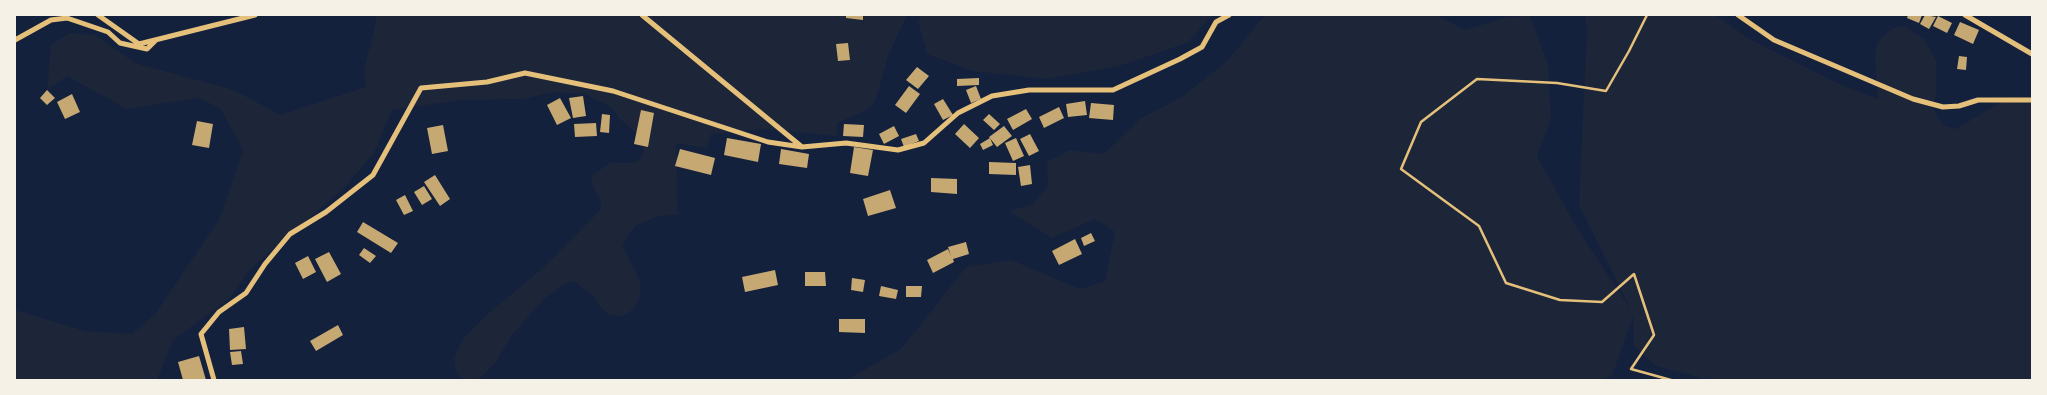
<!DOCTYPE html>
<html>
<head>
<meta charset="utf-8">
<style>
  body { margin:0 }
  #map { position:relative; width:2047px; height:395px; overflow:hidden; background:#14213d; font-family:Cabin,sans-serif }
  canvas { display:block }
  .frame { position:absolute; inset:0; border:16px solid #f6f1e7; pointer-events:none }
</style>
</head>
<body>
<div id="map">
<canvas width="2047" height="395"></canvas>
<div class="frame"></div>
</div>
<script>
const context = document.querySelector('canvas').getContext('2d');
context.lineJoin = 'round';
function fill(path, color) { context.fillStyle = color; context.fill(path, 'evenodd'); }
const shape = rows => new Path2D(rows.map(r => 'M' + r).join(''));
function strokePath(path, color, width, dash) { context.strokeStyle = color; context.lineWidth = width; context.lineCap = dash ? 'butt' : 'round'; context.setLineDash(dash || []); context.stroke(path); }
const green = shape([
  [375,15,907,15,888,56,876,99,869,109,837,123,837,136,767,129,711,134,707,148,676,143,678,214,656,217,635,226,622,245,639,279,641,289,638,301,632,310,623,316,610,315,601,308,594,297,574,281,563,285,544,299,513,334,494,364,478,380,462,380,456,371,454,360,458,348,464,338,490,312,544,267,601,209,600,198,594,189,591,176,610,163,634,163,642,157,644,145,638,134,621,120,612,108,586,94,553,92,523,99,460,100,392,110,374,153,343,189,250,269,229,299,173,340,157,380,15,380,15,310,85,331,132,334,156,313,220,218,243,150,220,108,198,98,127,109,67,76,47,90,51,44,71,33,95,35,135,63,234,90,280,115,366,87,364,70,376,21],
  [921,15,1213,15,1187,43,1119,66,1047,79,973,71,927,54,918,21],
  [1265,15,1436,15,1465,30,1507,17,1530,16,1548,64,1551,120,1537,156,1578,230,1631,310,1579,205,1587,30,1585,15,1715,15,1751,40,1841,85,1878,99,1875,56,1877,44,1884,35,1893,28,1905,26,1924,39,1936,60,1936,95,1933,106,1937,117,1945,126,1956,129,2009,97,2021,96,2032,100,2032,380,1709,380,1656,366,1634,346,1633,316,1612,376,1599,380,846,380,901,349,966,267,1011,260,1080,289,1105,281,1115,232,1095,219,1052,238,1009,211,1033,204,1048,186,1047,162,1069,150,1104,154,1140,119,1182,97,1227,61]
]);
const building = shape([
  [846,15,863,15,863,20,846,18],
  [1908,15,1922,15,1919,23,1907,18],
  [1925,15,1936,17,1929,29,1920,24],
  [1938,16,1952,23,1947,33,1933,26],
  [1960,22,1979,30,1973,44,1954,35],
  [848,43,850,60,838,61,836,44],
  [1959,56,1967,57,1966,70,1957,69],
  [917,67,929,76,918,89,906,80],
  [979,78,979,85,957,86,957,79],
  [909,86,920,94,906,113,895,105],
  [976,86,981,99,971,103,966,90],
  [47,90,55,98,47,105,40,98],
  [72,94,80,112,65,119,57,102],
  [583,96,586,116,573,118,569,98],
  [560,98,571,118,557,125,547,105],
  [943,99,953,115,943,120,934,104],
  [1085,101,1087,115,1068,117,1066,104],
  [1091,103,1114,105,1113,120,1089,118],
  [1059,107,1064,118,1044,128,1039,117],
  [1026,109,1032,119,1013,130,1007,119],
  [641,110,654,113,648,147,634,144],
  [602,114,610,115,609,133,600,132],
  [989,114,1000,124,994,130,983,120],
  [197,121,213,124,209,148,192,145],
  [596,123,597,136,575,137,574,124],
  [844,124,864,125,863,137,843,136],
  [964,124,979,138,970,148,955,134],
  [443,125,448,151,432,154,427,128],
  [894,126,899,136,884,144,879,134],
  [1004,126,1012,136,997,147,989,137],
  [916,134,919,141,904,147,901,139],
  [1030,134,1039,151,1029,156,1020,139],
  [727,138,761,144,758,162,724,155],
  [990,138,993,145,983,150,980,144],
  [1016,138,1024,156,1013,161,1005,143],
  [854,147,873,150,868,176,850,173],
  [680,149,715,158,711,175,675,166],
  [781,149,809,154,807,168,779,164],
  [989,162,1016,163,1016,175,989,174],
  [1030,165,1032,184,1021,186,1018,167],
  [435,175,450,199,440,206,424,182],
  [931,178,957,179,957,194,931,192],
  [424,186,432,199,422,205,414,192],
  [890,190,896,208,868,216,863,199],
  [405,195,413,211,404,215,396,200],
  [363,222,398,243,391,253,357,232],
  [1091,233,1095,241,1084,246,1081,238],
  [1075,239,1082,254,1059,265,1052,251],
  [966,242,969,254,953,259,954,262,933,273,927,260,948,249,951,256,948,247],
  [364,248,376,256,370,263,359,255],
  [329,252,341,274,327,282,315,259],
  [308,256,316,272,303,279,295,263],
  [775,270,778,285,745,292,742,277],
  [805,272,825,272,826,286,805,286],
  [852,278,865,280,863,292,851,290],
  [881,286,898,290,896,299,879,296],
  [906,286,922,286,921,297,906,297],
  [839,319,865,319,865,333,839,332],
  [338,325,343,335,316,351,310,341],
  [244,327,246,349,230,350,229,329],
  [241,351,243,364,232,365,230,352],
  [199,356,206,380,183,380,178,362]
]);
const path = shape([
  [1647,15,1629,51,1606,91,1557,83,1477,79,1421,122,1401,169,1479,226,1506,283,1560,300,1602,302,1634,274,1654,335,1631,369,1671,380]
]);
const minor = shape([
  [98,15,139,44,255,15],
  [642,15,802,147,846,143,898,150,924,143,958,113,992,96,1029,90,1113,90,1180,59,1202,47,1216,22,1229,15],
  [1738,15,1774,40,1913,99,1943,107,1959,106,1978,100,2032,100],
  [1965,15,2032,54],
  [15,40,51,20,67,18,108,32,120,43,147,49,156,40],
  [214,380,201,334,219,312,246,293,265,264,290,234,326,212,373,175,421,88,487,82,525,73,613,91,768,142,802,147]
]);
fill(green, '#1d2539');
fill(building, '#c6a872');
strokePath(path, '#e5c07b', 2.5);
strokePath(minor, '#e5c07b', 5);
</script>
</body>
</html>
